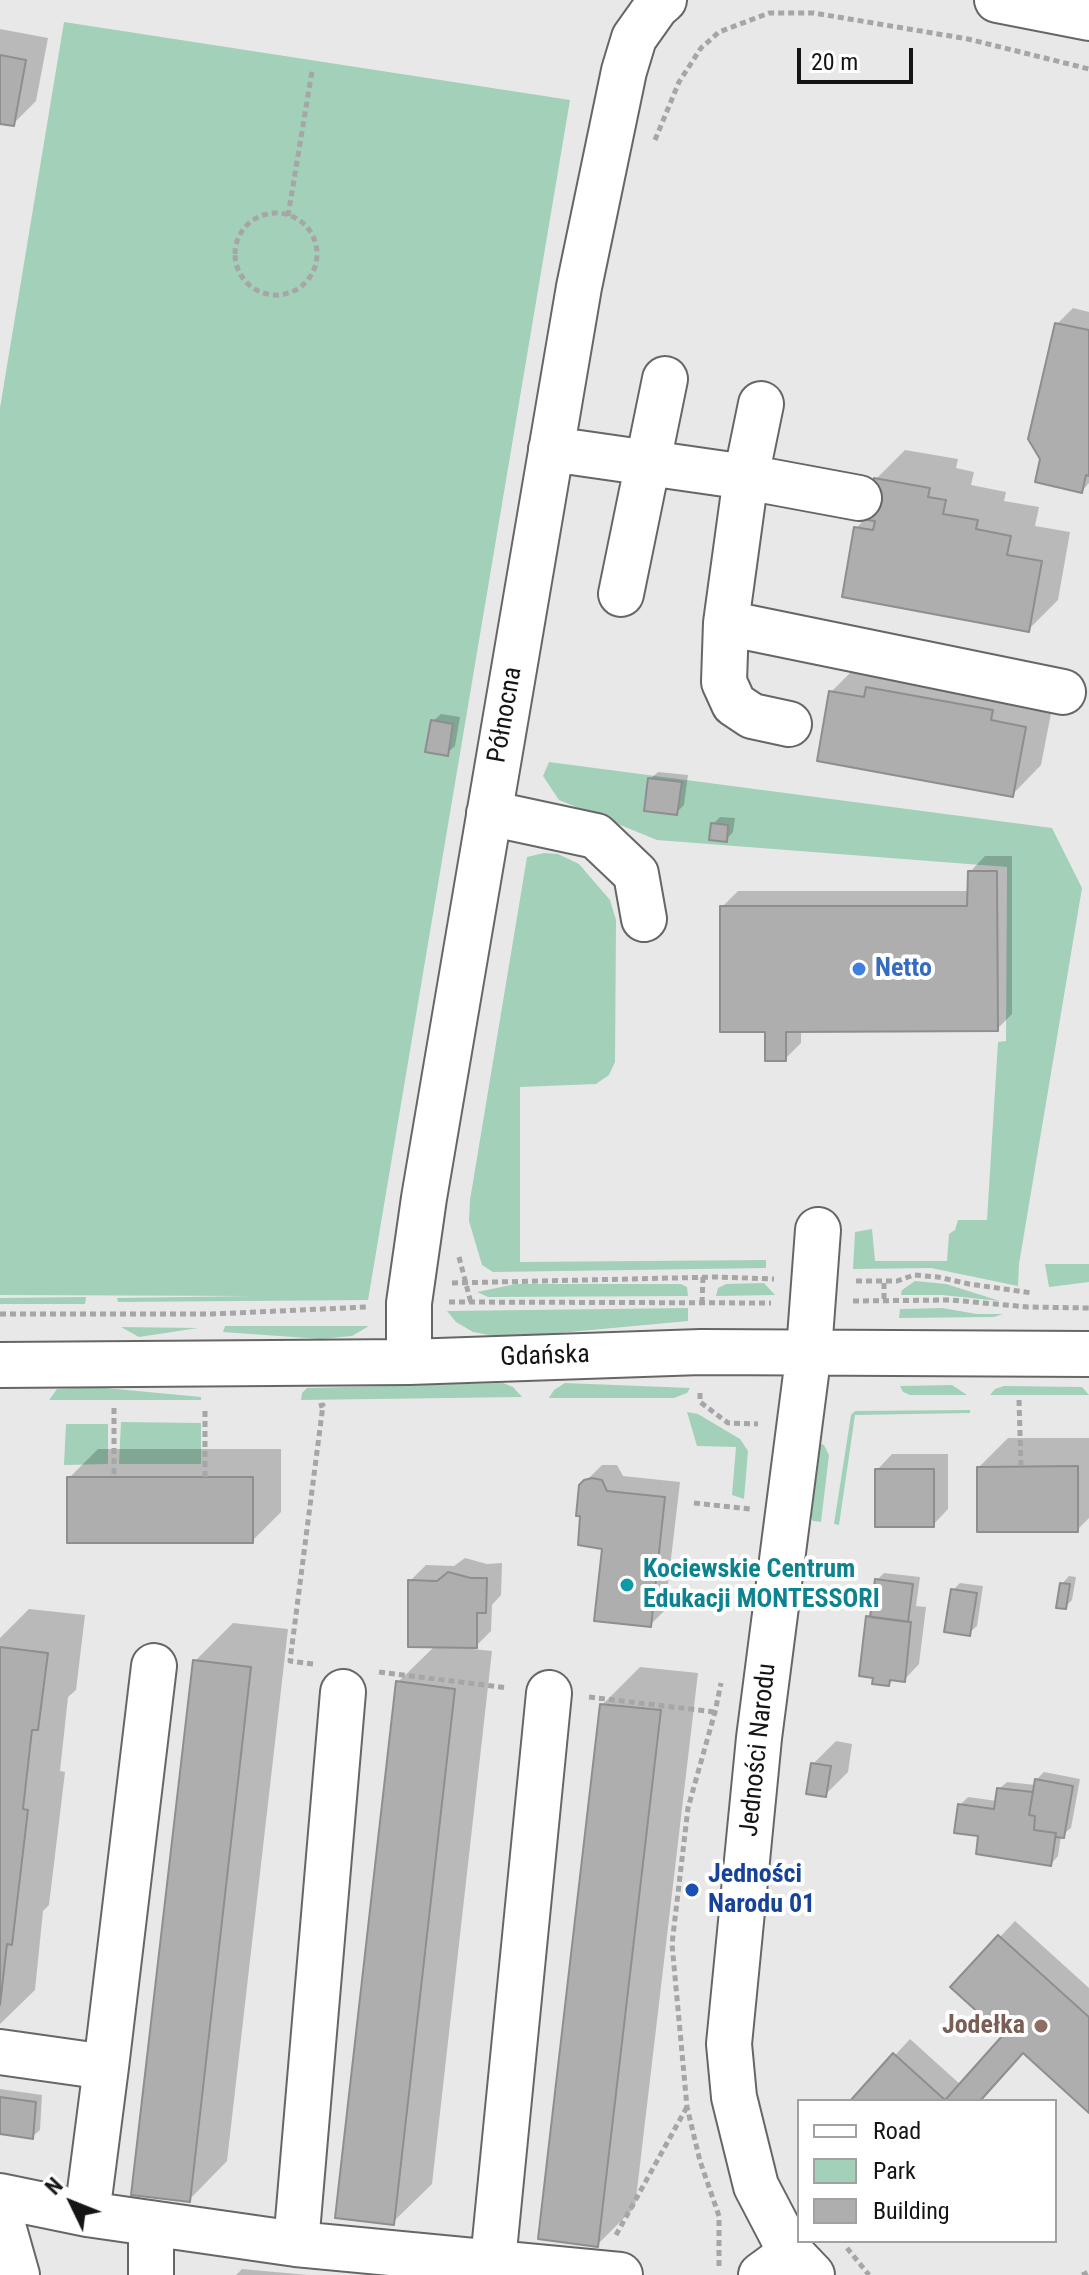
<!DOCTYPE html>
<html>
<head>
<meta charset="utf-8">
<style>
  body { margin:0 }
  #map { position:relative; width:1089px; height:2275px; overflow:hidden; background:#e8e8e9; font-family:"Roboto Condensed",sans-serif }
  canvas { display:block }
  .legend { position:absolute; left:797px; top:2099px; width:260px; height:144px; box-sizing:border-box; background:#fff; border:2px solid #a1a1a1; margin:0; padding:10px 14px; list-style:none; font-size:24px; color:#151515 }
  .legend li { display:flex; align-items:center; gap:16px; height:40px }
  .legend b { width:40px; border:2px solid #a1a1a1 }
  .north { position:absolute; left:32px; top:2163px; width:80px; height:80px; -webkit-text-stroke:6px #fff; paint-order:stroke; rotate:313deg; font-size:22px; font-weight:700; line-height:32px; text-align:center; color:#151515 }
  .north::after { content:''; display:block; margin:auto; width:28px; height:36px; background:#151515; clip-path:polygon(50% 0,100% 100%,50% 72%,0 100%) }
  .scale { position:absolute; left:797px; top:48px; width:116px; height:36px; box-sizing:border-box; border:4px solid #151515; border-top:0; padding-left:10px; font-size:24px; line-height:28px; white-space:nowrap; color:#151515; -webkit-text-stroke:6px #fff; paint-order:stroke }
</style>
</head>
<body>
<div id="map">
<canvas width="1089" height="2275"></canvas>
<ul class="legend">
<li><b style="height:10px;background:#fff"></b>Road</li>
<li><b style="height:22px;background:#a3d0b9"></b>Park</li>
<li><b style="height:22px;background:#aeaeaf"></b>Building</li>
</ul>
<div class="north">N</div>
<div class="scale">20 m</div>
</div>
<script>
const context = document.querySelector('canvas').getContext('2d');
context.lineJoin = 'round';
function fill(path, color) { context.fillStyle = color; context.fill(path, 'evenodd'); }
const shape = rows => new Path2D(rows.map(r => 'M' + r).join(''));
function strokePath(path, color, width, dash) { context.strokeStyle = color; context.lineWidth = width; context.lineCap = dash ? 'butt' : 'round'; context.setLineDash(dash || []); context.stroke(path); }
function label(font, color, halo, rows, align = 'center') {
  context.font = font + ' "Roboto Condensed",sans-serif'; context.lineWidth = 8; context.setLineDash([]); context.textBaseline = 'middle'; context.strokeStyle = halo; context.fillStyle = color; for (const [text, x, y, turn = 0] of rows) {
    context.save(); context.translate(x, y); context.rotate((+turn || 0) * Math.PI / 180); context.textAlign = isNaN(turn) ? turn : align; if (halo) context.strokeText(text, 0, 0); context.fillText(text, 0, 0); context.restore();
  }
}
const green = shape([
  [64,22,570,100,368,1300,118,1302,117,1298,253,1296,0,1295,0,408],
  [549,762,1052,828,1082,888,1019,1264,1018,1286,931,1268,853,1269,855,1232,872,1229,875,1261,947,1261,949,1234,955,1230,958,1220,987,1220,998,1042,1006,1041,1007,867,657,840,559,800,543,776],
  [544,853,558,854,579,864,610,900,616,920,615,1062,609,1075,596,1084,520,1087,520,1262,766,1260,766,1268,493,1272,482,1265,469,1221,470,1200,527,857],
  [1045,1264,1089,1264,1089,1282,1049,1287],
  [915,1281,946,1284,1000,1301,942,1295,901,1295,902,1290],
  [764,1283,775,1295,716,1296,718,1288,726,1284],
  [516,1284,681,1284,687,1287,688,1296,488,1297,477,1292],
  [86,1297,85,1304,0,1304,0,1298],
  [688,1308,688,1321,505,1338,473,1332,456,1322,447,1311],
  [942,1308,977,1314,1003,1314,994,1317,899,1318,900,1309],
  [225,1326,369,1326,352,1336,321,1339,223,1332],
  [121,1327,198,1328,139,1337],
  [503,1383,513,1387,522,1397,301,1400,302,1393,307,1388],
  [565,1383,690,1388,687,1393,674,1398,549,1398,554,1390],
  [952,1385,967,1395,910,1395,903,1392,900,1386],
  [1004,1386,1082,1387,1089,1395,990,1395,995,1389],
  [95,1387,201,1397,201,1400,49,1400,57,1389],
  [970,1410,970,1413,855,1415,839,1525,834,1524,851,1415,855,1411],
  [687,1412,698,1414,740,1439,748,1451,744,1499,732,1495,736,1447,697,1446],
  [121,1422,201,1423,201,1464,119,1464],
  [66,1424,108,1424,108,1464,64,1465],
  [818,1443,824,1445,829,1455,821,1522,813,1521,810,1517]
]);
const shadow = shape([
  [0,29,48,38,36,101,13,124,0,122],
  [1073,308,1089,312,1089,483,1082,491,1042,459,1057,324],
  [905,450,958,459,956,468,974,472,971,485,1006,492,1004,501,1039,507,1035,526,1070,532,1058,600,1029,629,856,528,870,514,876,479],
  [860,663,1054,698,1041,765,1012,795,831,692],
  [441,714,460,717,455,746,447,753,433,721],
  [658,772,688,775,684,805,676,813,650,779],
  [720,817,735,818,733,832,726,840,713,824],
  [985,856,1012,856,1012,1014,997,1029,801,1030,801,1043,785,1059,722,907,738,891,969,891,970,872],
  [1008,1438,1089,1438,1089,1518,1077,1530,979,1467],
  [98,1449,281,1449,281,1512,252,1541,69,1478],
  [892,1454,948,1454,948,1509,933,1525,877,1470],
  [602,1465,617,1465,623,1476,680,1482,665,1610,650,1625,605,1547,581,1486],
  [465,1558,487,1564,502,1563,501,1595,492,1605,491,1631,473,1649,492,1651,432,2184,393,2222,398,1682,435,1646,410,1581,426,1565,454,1566],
  [884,1573,920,1577,916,1606,926,1607,919,1664,904,1680,894,1678,889,1684,868,1617,873,1613,877,1580],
  [1069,1576,1076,1577,1072,1600,1065,1607,1062,1584],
  [960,1583,983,1586,977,1626,969,1633,953,1590],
  [29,1609,85,1615,76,1690,68,1697,60,1771,65,1772,49,1905,43,1911,35,1990,0,2024,0,1638],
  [233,1623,288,1629,227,2161,189,2200,195,1661],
  [640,1667,698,1673,635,2207,597,2245,602,1705],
  [836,1741,852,1744,848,1772,825,1795,813,1764],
  [1044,1772,1080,1779,1071,1828,1061,1836,1058,1856,1051,1864,981,1834,960,1805,968,1797,997,1801,999,1789,1007,1782,1036,1785,1036,1780],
  [1015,1921,1089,1988,1089,2110,1024,2051,979,2101,853,2101,910,2039,961,2085,1006,2035,953,1987],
  [0,2089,42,2095,40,2130,32,2137,0,2132],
  [242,2269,308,2275,236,2275]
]);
const building = shape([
  [0,55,26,60,14,126,0,124,0,55],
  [1055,323,1089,330,1089,476,1086,475,1082,493,1035,482,1040,459,1028,439,1055,323],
  [874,478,930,488,928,497,946,500,943,514,978,520,976,529,1011,536,1007,555,1042,561,1029,632,842,597,854,527,873,530,875,521,867,520,874,478],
  [866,687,993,710,991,720,1026,727,1013,797,817,761,829,691,864,697,866,687],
  [431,720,453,724,448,756,425,752,431,720],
  [648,778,682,782,677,815,644,811,648,778],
  [711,823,728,825,727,842,709,840,711,823],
  [968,871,997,871,998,1031,786,1032,786,1061,765,1061,765,1032,720,1032,720,906,967,906,968,871],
  [1078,1466,1078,1532,977,1532,977,1467,1078,1466],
  [875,1469,934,1469,934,1527,875,1527,875,1469],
  [67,1477,253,1477,253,1543,67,1543,67,1477],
  [592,1478,602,1480,607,1491,665,1497,651,1627,594,1621,602,1549,578,1545,580,1516,576,1516,579,1485,584,1480,592,1478],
  [448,1572,471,1578,487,1578,486,1613,477,1613,477,1648,408,1647,408,1580,437,1581,448,1572],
  [875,1579,913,1584,908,1622,870,1617,875,1579],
  [1060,1583,1070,1584,1066,1609,1056,1608,1060,1583],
  [951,1589,977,1593,970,1636,944,1632,951,1589],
  [866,1616,911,1622,905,1682,890,1680,889,1686,872,1684,873,1678,859,1676,866,1616],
  [0,1647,48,1653,38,1730,32,1730,23,1809,28,1810,12,1945,7,1944,0,2005,0,1647],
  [193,1660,251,1667,190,2202,131,2195,193,1660],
  [396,1681,455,1689,394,2225,335,2218,396,1681],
  [600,1704,661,1710,598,2247,538,2239,600,1704],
  [811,1763,831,1766,826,1797,806,1794,811,1763],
  [1035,1779,1073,1786,1064,1838,1055,1837,1056,1833,1034,1830,1035,1816,1029,1815,1035,1779],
  [997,1788,1033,1792,1029,1815,1035,1816,1034,1830,1056,1833,1051,1866,976,1854,978,1836,954,1833,958,1804,994,1809,997,1788],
  [998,1935,1089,2017,1089,2113,1023,2053,980,2101,850,2101,893,2053,945,2100,1003,2035,950,1987,998,1935],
  [0,2097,36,2102,33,2139,0,2134,0,2097]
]);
const path = shape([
  [655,140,679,82,701,48,719,32,769,13,814,13,968,39,1089,69],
  '235 254a41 41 0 1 1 82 0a41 41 0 1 1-82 0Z',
  [288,216,312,71],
  [459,1257,471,1303],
  [856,1281,897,1281,914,1275,938,1277,969,1284,1032,1293],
  [452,1283,717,1277,774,1279],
  [884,1299,884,1281],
  [853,1301,951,1300,1028,1307,1089,1308],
  [449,1302,771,1303],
  [702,1303,703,1277],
  [0,1314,212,1314,367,1307],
  [700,1393,700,1402,728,1423,758,1424],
  [1019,1400,1021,1467],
  [114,1408,114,1477],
  [205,1477,205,1408],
  [694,1503,750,1509],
  [313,1664,290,1661,323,1405,319,1406],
  [379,1672,508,1688],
  [589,1697,715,1712],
  [616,2235,687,2107],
  [847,2248,869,2275],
  [719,2266,719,2216,700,2161,687,2107,672,1944,688,1808,715,1712,721,1683],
  [1082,2275,1089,2272]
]);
const minor = shape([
  [997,0,1089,18],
  [761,404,746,477,859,498],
  [551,449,746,477,726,623,1063,692],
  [621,594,665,379],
  [726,623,724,682,734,704,752,716,789,724],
  [489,813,596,836,636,874,644,919],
  [409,1362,409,1303,424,1198,579,287,624,71,634,38,656,7,664,0],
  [0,1365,409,1362,701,1352,1089,1354],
  [0,2052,106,2067,87,2214,296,2244,620,2275],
  [106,2067,154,1666],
  [0,2196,87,2214],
  [0,2215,17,2275],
  [296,2244,343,1692],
  [493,2261,549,1693],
  [151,2275,151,2223],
  [761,2275,791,2253],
  [812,2275,791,2253,756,2186,734,2097,729,2044,759,1738,809,1351,818,1230]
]);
const markers = [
  [859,969,8,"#3f7fe0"],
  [627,1585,8,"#0f9aa8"],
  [692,1890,8,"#1a4fb4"],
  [1041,2026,8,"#8d6e63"]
];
const streetNames = [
  ["Północna",506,715,-80],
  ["Gdańska",545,1357,-2],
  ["Jedności Narodu",759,1750,-84]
];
const shopNames = [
  ["Netto",875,969]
];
const cultureNames = [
  ["Kociewskie Centrum",643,1570],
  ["Edukacji MONTESSORI",643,1600]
];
const transitNames = [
  ["Jedności",708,1875],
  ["Narodu 01",708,1905]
];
const educationNames = [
  ["Jodełka",1025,2026]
];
fill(green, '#a3d0b9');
fill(shadow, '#0003');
fill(building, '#aeaeaf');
strokePath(building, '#8e8e90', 2);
strokePath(minor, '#666667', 48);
strokePath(path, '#a6a6a6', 5, [6, 4]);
strokePath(minor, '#fff', 44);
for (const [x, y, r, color] of markers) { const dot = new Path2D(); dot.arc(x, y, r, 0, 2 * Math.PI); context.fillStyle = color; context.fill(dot); strokePath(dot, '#fff', 3); }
label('26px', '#151515', '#fff', streetNames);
label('bold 26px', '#366cbe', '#fff', shopNames, 'left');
label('bold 26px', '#0d838f', '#fff', cultureNames, 'left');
label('bold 26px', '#164399', '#fff', transitNames, 'left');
label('bold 26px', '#785e54', '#fff', educationNames, 'right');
</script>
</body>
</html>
